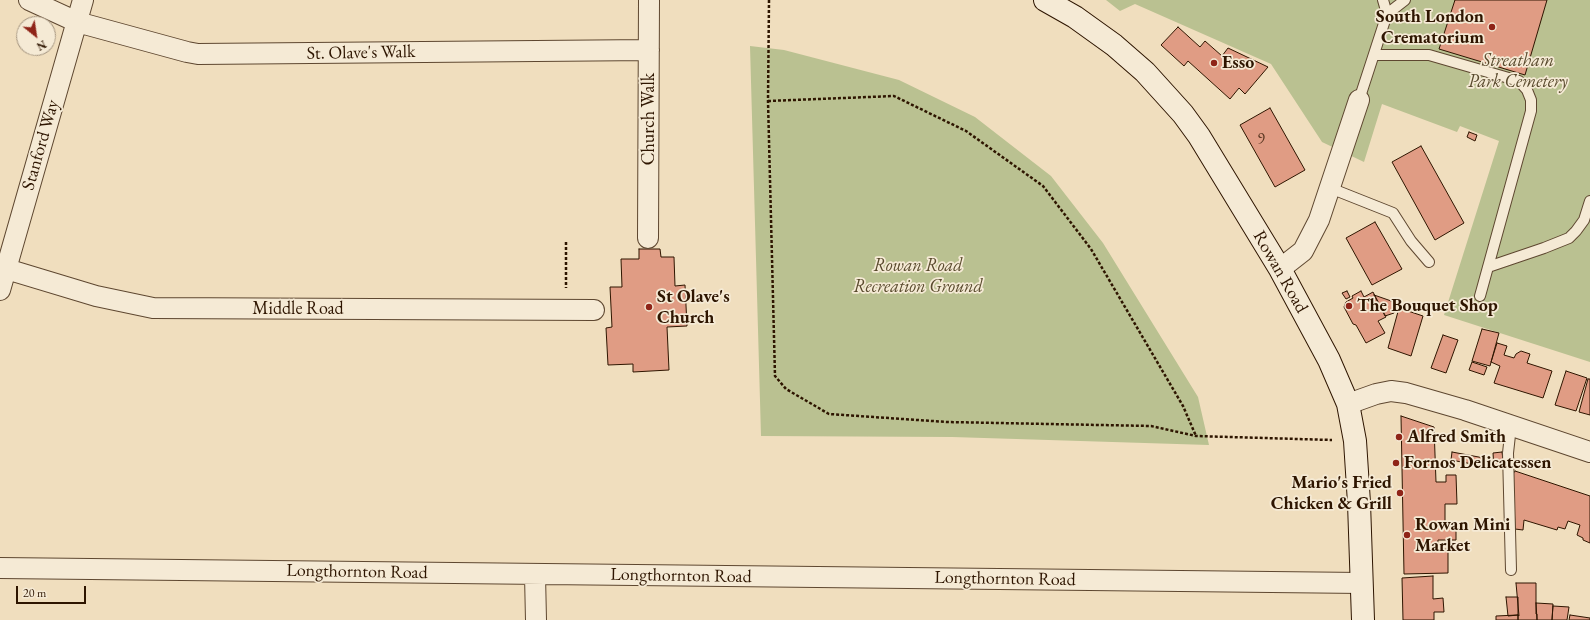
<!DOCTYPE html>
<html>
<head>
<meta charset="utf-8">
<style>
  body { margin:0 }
  #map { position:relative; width:1590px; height:620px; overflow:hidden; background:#f0debe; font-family:"EB Garamond",serif }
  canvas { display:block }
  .north { position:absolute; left:16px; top:16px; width:40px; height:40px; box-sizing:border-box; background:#f5ead5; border:1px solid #a59580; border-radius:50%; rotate:150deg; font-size:11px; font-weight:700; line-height:16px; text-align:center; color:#2e1500 }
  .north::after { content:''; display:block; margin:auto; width:14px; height:18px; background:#8f2418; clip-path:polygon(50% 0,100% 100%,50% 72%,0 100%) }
  .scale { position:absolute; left:16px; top:586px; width:70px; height:18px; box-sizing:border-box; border:2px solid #2e1500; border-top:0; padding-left:5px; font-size:12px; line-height:14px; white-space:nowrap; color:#2e1500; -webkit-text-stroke:3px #f5ead5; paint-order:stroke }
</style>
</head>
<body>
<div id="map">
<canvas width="1590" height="620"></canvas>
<div class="north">N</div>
<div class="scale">20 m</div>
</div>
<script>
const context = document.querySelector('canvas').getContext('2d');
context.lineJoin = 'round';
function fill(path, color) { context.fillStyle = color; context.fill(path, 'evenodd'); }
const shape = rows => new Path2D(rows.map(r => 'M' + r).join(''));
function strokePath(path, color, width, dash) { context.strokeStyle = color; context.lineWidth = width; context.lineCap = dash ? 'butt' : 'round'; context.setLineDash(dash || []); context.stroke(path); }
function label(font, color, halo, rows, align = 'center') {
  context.font = font + ' "EB Garamond",serif'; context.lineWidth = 3.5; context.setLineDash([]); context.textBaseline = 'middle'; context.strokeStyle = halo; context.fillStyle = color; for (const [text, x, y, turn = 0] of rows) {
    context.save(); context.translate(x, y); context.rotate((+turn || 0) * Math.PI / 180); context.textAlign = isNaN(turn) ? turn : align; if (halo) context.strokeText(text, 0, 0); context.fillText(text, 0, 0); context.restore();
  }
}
const green = shape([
  [1106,0,1590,0,1590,362,1444,315,1499,141,1460,126,1457,132,1382,104,1364,162,1322,142,1271,64,1135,4,1120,11],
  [750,46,784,50,899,80,975,117,1051,176,1103,243,1198,397,1209,445,952,437,761,436]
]);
const building = shape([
  [1455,0,1547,0,1525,75,1439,49,1455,0],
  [1178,27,1200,47,1205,41,1222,56,1228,48,1268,67,1245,94,1239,88,1230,99,1188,61,1184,66,1161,45,1178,27],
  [1270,108,1305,170,1275,187,1240,125,1270,108],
  [1469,132,1477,135,1475,141,1467,137,1469,132],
  [1421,146,1464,223,1435,240,1392,162,1421,146],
  [1375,222,1402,269,1372,285,1346,238,1375,222],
  [639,249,660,249,661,257,674,257,675,286,685,285,687,326,667,327,669,370,633,372,633,364,608,365,606,328,612,327,610,287,622,287,621,259,639,259,639,249],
  [1347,291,1350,297,1346,299,1342,293,1347,291],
  [1361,291,1364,297,1373,292,1386,317,1378,321,1385,333,1366,343,1356,325,1353,324,1344,307,1346,302,1353,298,1352,296,1361,291],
  [1374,295,1397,303,1394,313,1385,316,1374,295],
  [1399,308,1423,316,1411,356,1388,348,1399,308],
  [1482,329,1499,333,1490,366,1472,361,1482,329],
  [1443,335,1458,340,1446,373,1431,368,1443,335],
  [1497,343,1507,346,1504,355,1514,358,1516,354,1521,351,1530,354,1527,363,1552,371,1543,398,1494,383,1500,366,1491,362,1497,343],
  [1472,362,1487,367,1484,375,1469,370,1472,362],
  [1566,371,1587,378,1576,411,1555,405,1566,371],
  [1588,379,1590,379,1590,415,1579,412,1588,379],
  [1401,416,1434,427,1436,482,1446,482,1446,475,1456,475,1457,504,1445,504,1445,527,1456,527,1456,540,1438,540,1437,550,1448,549,1448,573,1404,574,1401,416],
  [1452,452,1484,458,1483,466,1451,460,1452,452],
  [1502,452,1504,467,1494,468,1493,453,1502,452],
  [1515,471,1590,496,1590,543,1583,540,1583,538,1577,535,1580,525,1568,521,1565,529,1558,527,1557,530,1524,520,1523,530,1515,529,1513,474,1515,471],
  [1433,576,1433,599,1443,598,1444,612,1434,612,1434,620,1403,620,1402,578,1433,576],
  [1516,583,1536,583,1536,614,1537,614,1537,620,1518,620,1518,615,1519,616,1516,583],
  [1506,597,1518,597,1518,615,1508,616,1506,597],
  [1536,603,1553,604,1552,620,1537,620,1536,603],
  [1553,606,1569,607,1567,620,1552,620,1553,606],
  [1518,615,1518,620,1496,620,1496,616,1518,615],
  [1570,615,1590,618,1590,620,1569,620,1570,615]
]);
const path = shape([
  [769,0,768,101,775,376,786,389,829,414,947,422,1151,426,1196,436,1332,440],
  [768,101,894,96,966,131,1043,186,1091,249,1183,406,1196,436],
  [566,242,566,288]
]);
const service = shape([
  [1383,0,1387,14],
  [1374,55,1429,55,1519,81,1527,90,1531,100,1531,111,1480,296],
  [1359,100,1387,14,1405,0],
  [1330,188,1393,213,1411,241,1429,262],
  [1488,267,1544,248,1569,238,1576,231,1584,220,1590,201],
  [1511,426,1508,453,1511,570]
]);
const minor = shape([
  [29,0,77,22,187,52,198,54,649,50],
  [648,238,649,0],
  [0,267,96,296,153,308,594,310],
  [1280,269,1303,251,1319,220,1359,100],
  [0,290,83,0],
  [1348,404,1376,394,1391,391,1406,393,1465,410,1590,452],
  [0,568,1362,583],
  [535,575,536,620]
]);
const secondary = shape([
  [1045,0,1075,17,1114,45,1145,72,1183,114,1199,136,1280,269,1329,360,1348,404,1355,441,1359,503,1363,620]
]);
const markers = [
  [1492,27,4,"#8f2418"],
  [1214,63,4,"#8f2418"],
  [1349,306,4,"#8f2418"],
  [649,307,4,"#8f2418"],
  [1399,437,4,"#8f2418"],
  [1396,463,4,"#8f2418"],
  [1400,493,4,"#8f2418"],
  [1407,535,4,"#8f2418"]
];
const numberNames = [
  ["9",1261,140]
];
const poiNames = [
  ["South London",1484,17,"right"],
  ["Crematorium",1484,38,"right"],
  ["Esso",1222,63],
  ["St Olave's",657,297],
  ["Church",657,318],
  ["The Bouquet Shop",1357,306],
  ["Alfred Smith",1407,437],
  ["Fornos Delicatessen",1404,463],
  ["Mario's Fried",1392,483,"right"],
  ["Chicken & Grill",1392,504,"right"],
  ["Rowan Mini",1415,525],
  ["Market",1415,546]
];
const streetNames = [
  ["St. Olave's Walk",361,53,-1],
  ["Church Walk",649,119,-90],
  ["Stanford Way",41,145,-74],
  ["Rowan Road",1280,272,60],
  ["Middle Road",298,309],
  ["Longthornton Road",357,572,1],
  ["Longthornton Road",681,576,1],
  ["Longthornton Road",1005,579,1]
];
const parkNames = [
  ["Streatham",1518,61],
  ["Park Cemetery",1518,82],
  ["Rowan Road",918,266],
  ["Recreation Ground",918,287]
];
fill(green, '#bac191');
fill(building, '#e09c84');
strokePath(building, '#2e1500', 1);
strokePath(service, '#5e4730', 12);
strokePath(minor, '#5e4730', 22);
strokePath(secondary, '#2e1500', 24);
strokePath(path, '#2e1500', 2.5, [3, 2]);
strokePath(service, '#f5ead5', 10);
strokePath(minor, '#f5ead5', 20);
strokePath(secondary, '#f5ead5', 22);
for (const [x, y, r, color] of markers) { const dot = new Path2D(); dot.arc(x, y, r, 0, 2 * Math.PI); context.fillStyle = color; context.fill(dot); strokePath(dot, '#f5ead5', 1.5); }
label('16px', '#5a3721', null, numberNames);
label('bold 18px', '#2e1500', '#f5ead5', poiNames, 'left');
label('18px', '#2e1500', '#f5ead5', streetNames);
label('italic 18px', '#58492c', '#f5ead5', parkNames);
</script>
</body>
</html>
